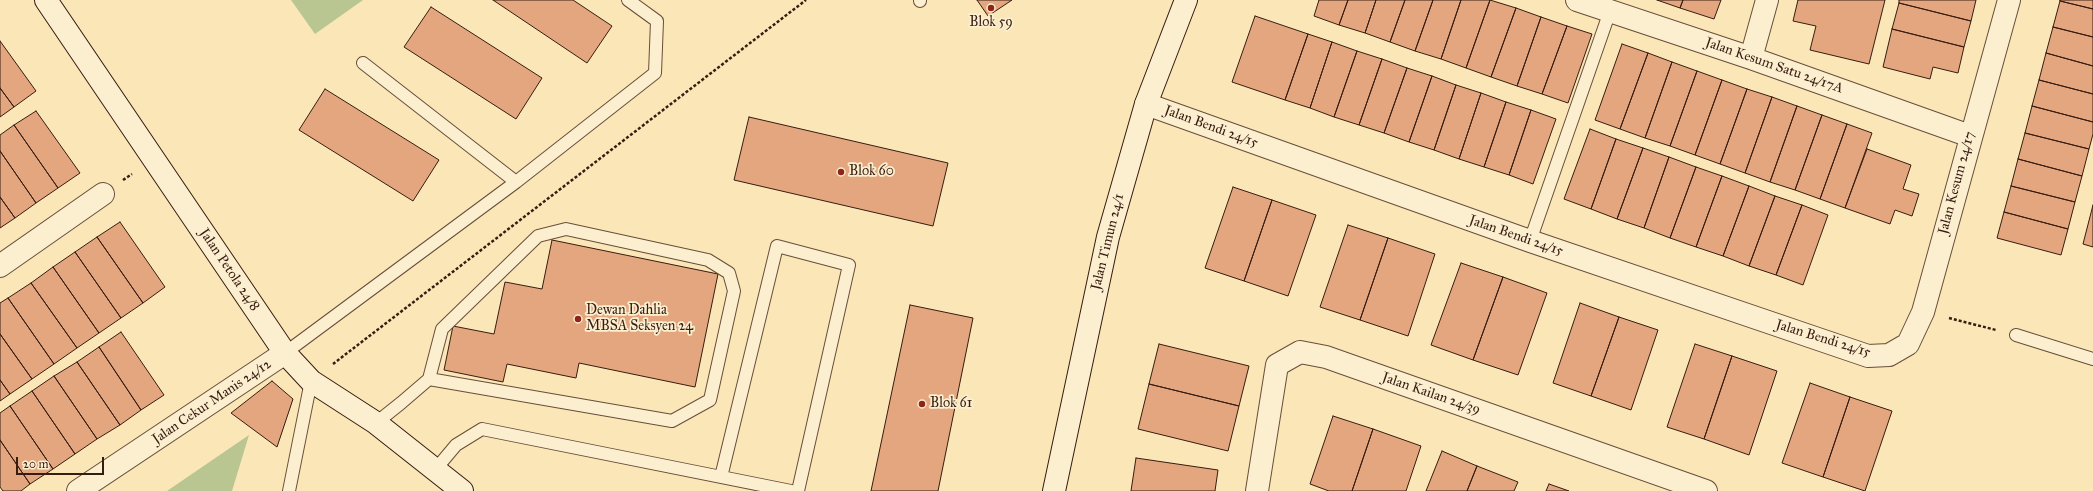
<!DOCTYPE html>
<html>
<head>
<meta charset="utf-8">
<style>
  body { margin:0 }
  #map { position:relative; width:2093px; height:491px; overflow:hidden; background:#fae6b6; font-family:"IM FELL Great Primer",serif }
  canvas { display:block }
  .scale { position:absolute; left:16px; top:457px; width:88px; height:18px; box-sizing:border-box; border:2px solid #371c11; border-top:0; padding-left:5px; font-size:12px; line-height:14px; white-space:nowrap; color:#371c11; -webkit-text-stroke:3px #fcefd0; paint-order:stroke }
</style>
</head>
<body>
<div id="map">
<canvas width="2093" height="491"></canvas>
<div class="scale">20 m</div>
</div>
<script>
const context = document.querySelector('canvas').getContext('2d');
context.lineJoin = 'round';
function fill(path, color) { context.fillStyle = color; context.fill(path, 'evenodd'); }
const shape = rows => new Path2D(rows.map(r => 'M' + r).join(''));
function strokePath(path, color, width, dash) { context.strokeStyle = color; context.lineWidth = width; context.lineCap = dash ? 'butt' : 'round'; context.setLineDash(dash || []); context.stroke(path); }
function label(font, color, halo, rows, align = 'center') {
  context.font = font + ' "IM FELL Great Primer",serif'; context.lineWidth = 3.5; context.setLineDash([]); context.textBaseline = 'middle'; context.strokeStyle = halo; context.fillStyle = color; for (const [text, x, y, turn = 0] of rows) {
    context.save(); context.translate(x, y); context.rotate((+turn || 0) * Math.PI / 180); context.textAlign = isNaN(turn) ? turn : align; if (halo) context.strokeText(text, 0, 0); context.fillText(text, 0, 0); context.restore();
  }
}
const green = shape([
  [291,0,363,0,315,34],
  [249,435,232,491,167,491]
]);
const building = shape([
  [493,0,573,0,612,26,587,63,493,0],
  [977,0,1012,0,988,16,977,0],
  [1319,0,1348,0,1339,25,1314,16,1319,0],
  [1348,0,1376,0,1365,33,1339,25,1348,0],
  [1376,0,1405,0,1390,42,1365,33,1376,0],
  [1405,0,1433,0,1415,51,1390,42,1405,0],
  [1433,0,1461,0,1441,59,1415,51,1433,0],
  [1461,0,1490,0,1466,68,1441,59,1461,0],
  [1490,0,1516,8,1491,77,1466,68,1490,0],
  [1657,0,1683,0,1680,8,1657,0],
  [1683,0,1721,0,1714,19,1680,8,1683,0],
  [1798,0,1885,0,1869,64,1810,50,1816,26,1793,21,1798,0],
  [1899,0,1976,0,1971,21,1899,3,1899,0],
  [2060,0,2093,0,2093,9,2060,1,2060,0],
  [2060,1,2093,9,2093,37,2053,27,2060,1],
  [1899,3,1971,21,1964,47,1892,29,1899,3],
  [431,7,542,78,516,119,404,47,431,7],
  [1516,8,1541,17,1517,86,1491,77,1516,8],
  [1255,16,1308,34,1285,100,1232,82,1255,16],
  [1541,17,1567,26,1542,94,1517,86,1541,17],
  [1567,26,1592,34,1568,103,1542,94,1567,26],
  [2053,27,2093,37,2093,66,2046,53,2053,27],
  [1892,29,1964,47,1958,73,1933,67,1930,79,1883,67,1892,29],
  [1308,34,1332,42,1310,108,1285,100,1308,34],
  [0,41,36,91,14,107,0,88,0,41],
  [1332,42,1357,51,1334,117,1310,108,1332,42],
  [1622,44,1648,53,1620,129,1595,120,1622,44],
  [1357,51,1382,59,1359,125,1334,117,1357,51],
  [1648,53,1672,62,1645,138,1620,129,1648,53],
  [2046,53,2093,66,2093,94,2039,80,2046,53],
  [1382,59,1407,68,1384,133,1359,125,1382,59],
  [1672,62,1697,71,1670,146,1645,138,1672,62],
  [1407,68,1432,76,1409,142,1384,133,1407,68],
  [1697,71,1722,80,1695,155,1670,146,1697,71],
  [1432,76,1456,85,1434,150,1409,142,1432,76],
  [1722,80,1747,89,1720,164,1695,155,1722,80],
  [2039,80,2093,94,2093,122,2032,106,2039,80],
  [1456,85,1481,93,1459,159,1434,150,1456,85],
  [0,88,14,107,0,117,0,88],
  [325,89,439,160,413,201,299,130,325,89],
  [1747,89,1772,97,1745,173,1720,164,1747,89],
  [1481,93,1506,102,1484,167,1459,159,1481,93],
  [1772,97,1797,106,1770,182,1745,173,1772,97],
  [1506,102,1531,110,1509,175,1484,167,1506,102],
  [1797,106,1822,115,1795,190,1770,182,1797,106],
  [2032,106,2093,122,2093,134,2089,149,2025,133,2032,106],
  [1531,110,1556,119,1533,184,1509,175,1531,110],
  [36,111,80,173,58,188,14,125,36,111],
  [1822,115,1847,124,1820,199,1795,190,1822,115],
  [749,117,948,163,933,226,734,180,749,117],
  [1847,124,1872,133,1845,208,1820,199,1847,124],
  [14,125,58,188,36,203,0,151,0,135,14,125],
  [1590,129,1616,139,1591,209,1564,199,1590,129],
  [2025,133,2089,149,2082,176,2018,159,2025,133],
  [1616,139,1643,148,1617,219,1591,209,1616,139],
  [1643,148,1669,157,1644,228,1617,219,1643,148],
  [1867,149,1911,165,1903,189,1919,194,1912,216,1895,210,1890,224,1845,208,1867,149],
  [0,151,36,203,15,218,0,197,0,151],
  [1669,157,1696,167,1670,238,1644,228,1669,157],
  [2018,159,2082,176,2075,202,2011,186,2018,159],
  [1696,167,1722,176,1696,247,1670,238,1696,167],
  [1722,176,1749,186,1723,256,1696,247,1722,176],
  [1749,186,1775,196,1749,266,1723,256,1749,186],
  [2011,186,2075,202,2068,229,2004,212,2011,186],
  [1233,187,1272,200,1244,281,1205,268,1233,187],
  [1775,196,1802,205,1776,275,1749,266,1775,196],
  [0,197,15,218,0,228,0,197],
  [1272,200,1316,215,1288,296,1244,281,1272,200],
  [1802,205,1828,215,1803,285,1776,275,1802,205],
  [2093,205,2093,247,2083,244,2093,205],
  [2004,212,2068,229,2061,255,1997,238,2004,212],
  [120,222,165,287,143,303,97,237,120,222],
  [1348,225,1388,238,1360,320,1320,307,1348,225],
  [97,237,143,303,121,318,75,252,97,237],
  [1388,238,1435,254,1408,336,1360,320,1388,238],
  [552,240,718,274,695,387,579,363,576,378,507,364,503,382,444,370,453,326,494,334,505,282,542,289,552,240],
  [75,252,121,318,99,333,53,267,75,252],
  [1461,263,1503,277,1473,360,1431,345,1461,263],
  [53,267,99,333,77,348,31,283,53,267],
  [1503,277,1547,293,1518,375,1473,360,1503,277],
  [31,283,77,348,54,364,8,298,31,283],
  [8,298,54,364,32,379,0,334,0,303,8,298],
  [1580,303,1619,317,1591,396,1553,383,1580,303],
  [910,305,973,318,938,491,871,491,910,305],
  [1619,317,1658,330,1631,410,1591,396,1619,317],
  [121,332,164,395,141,410,99,347,121,332],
  [0,334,32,379,10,394,0,380,0,334],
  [1159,344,1249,366,1239,406,1149,384,1159,344],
  [1695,344,1732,356,1704,439,1667,427,1695,344],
  [99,347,141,410,120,425,77,362,99,347],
  [1732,356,1777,371,1749,455,1704,439,1732,356],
  [77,362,120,425,97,439,54,376,77,362],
  [54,376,97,439,75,454,32,391,54,376],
  [0,380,10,394,0,401,0,380],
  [272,381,293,399,277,447,231,413,272,381],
  [1810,383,1850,397,1823,477,1782,463,1810,383],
  [1149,384,1239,406,1228,451,1138,429,1149,384],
  [32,391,75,454,53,469,10,406,32,391],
  [1850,397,1892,411,1865,491,1823,477,1850,397],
  [10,406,53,469,30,484,0,440,0,413,10,406],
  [1333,416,1373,429,1352,491,1329,491,1310,484,1333,416],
  [1373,429,1421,446,1406,491,1352,491,1373,429],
  [0,440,30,484,21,491,3,491,0,487,0,440],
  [1442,451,1477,466,1467,491,1426,491,1442,451],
  [1136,458,1218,470,1215,491,1131,491,1136,458],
  [1477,466,1518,482,1514,491,1467,491,1477,466],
  [1549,484,1569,491,1546,491,1549,484]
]);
const path = shape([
  [123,180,132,174],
  [1949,318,1996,330],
  [333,364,806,0]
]);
const lane = shape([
  [920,0,920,1],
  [363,63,516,182],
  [1530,241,1610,11],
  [2016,335,2093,359],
  [285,353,516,182,655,73,657,21,628,0],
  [376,423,401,403,429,379,442,329,538,236,566,229,708,260,729,273,734,291,710,400,672,421,429,379],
  [435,470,456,445,482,429,791,491],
  [721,477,777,246,849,265,798,491],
  [289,491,311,381]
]);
const street = shape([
  [1577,0,1751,58,1970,136],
  [1751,58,1767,0],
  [1146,104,1530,241,1868,356,1889,355,1908,344,1923,312,2009,0],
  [0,266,103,194],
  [78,491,285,353],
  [1257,491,1277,365,1300,352,1326,357,1706,491]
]);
const secondary = shape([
  [46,0,285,353,311,381,376,423,462,491],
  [1054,491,1108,237,1146,104,1186,0]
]);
const markers = [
  [991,8,4,"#8f2418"],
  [841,172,4,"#8f2418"],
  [578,319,4,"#8f2418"],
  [922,404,4,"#8f2418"]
];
const poiNames = [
  ["Blok 59",991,23,"center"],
  ["Blok 60",849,172],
  ["Dewan Dahlia",586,311],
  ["MBSA Seksyen 24",586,327],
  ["Blok 61",930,404]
];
const streetNames = [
  ["Jalan Kesum Satu 24/17A",1774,66,19],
  ["Jalan Bendi 24/15",1211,127,20],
  ["Jalan Kesum 24/17",1957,183,-75],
  ["Jalan Bendi 24/15",1516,236,19],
  ["Jalan Timun 24/1",1108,242,-76],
  ["Jalan Petola 24/8",229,270,56],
  ["Jalan Bendi 24/15",1823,339,17],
  ["Jalan Kailan 24/39",1431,394,19],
  ["Jalan Cekur Manis 24/12",212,402,-34]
];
fill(green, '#bac691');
fill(building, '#e4a67e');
strokePath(building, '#371c11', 1);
strokePath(lane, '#684e3a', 14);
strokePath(street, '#684e3a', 24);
strokePath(secondary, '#371c11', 24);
strokePath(path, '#371c11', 2.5, [3, 2]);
strokePath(lane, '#fcefd0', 12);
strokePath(street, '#fcefd0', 22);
strokePath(secondary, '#fcefd0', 22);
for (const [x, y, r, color] of markers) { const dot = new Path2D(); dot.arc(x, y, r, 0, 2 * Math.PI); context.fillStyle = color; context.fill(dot); strokePath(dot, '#fcefd0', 1.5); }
label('14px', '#371c11', '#fcefd0', poiNames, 'left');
label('14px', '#371c11', '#fcefd0', streetNames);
</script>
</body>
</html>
